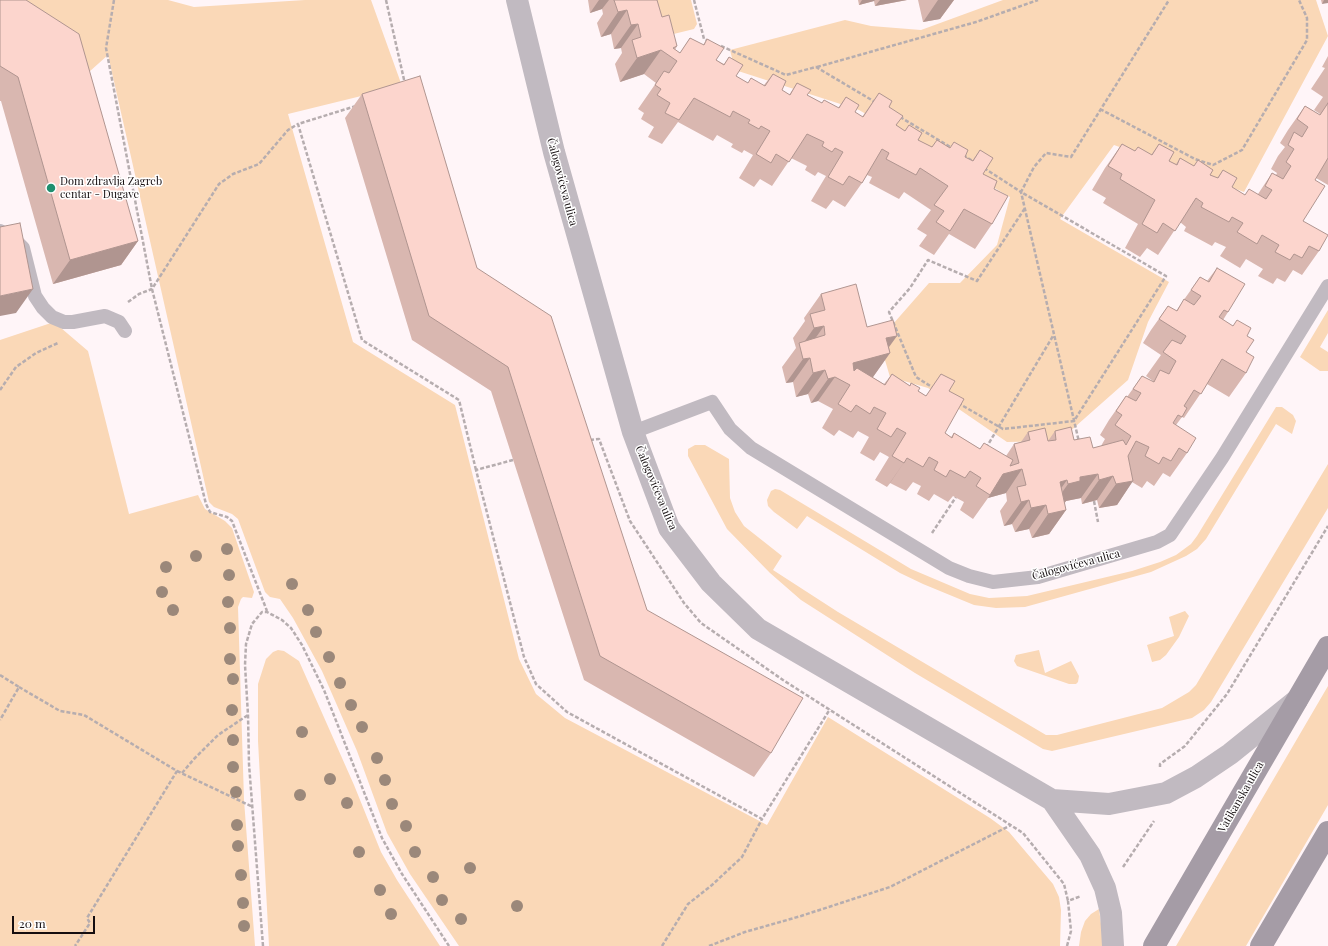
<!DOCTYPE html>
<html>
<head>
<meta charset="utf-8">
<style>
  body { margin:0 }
  #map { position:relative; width:1328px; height:946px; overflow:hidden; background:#fff5f8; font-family:"Playfair Display",serif }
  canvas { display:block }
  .scale { position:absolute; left:12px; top:916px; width:83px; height:18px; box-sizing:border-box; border:2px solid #150e10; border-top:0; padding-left:5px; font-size:12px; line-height:14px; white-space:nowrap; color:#150e10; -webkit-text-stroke:3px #fff; paint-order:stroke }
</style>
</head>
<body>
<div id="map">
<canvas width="1328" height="946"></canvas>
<div class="scale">20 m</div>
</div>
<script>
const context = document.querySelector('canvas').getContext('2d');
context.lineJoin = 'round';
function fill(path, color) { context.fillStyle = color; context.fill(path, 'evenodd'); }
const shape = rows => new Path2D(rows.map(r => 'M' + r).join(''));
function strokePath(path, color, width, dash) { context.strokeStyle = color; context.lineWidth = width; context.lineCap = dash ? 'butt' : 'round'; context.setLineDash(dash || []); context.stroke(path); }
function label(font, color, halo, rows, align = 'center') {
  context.font = font + ' "Playfair Display",serif'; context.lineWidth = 3; context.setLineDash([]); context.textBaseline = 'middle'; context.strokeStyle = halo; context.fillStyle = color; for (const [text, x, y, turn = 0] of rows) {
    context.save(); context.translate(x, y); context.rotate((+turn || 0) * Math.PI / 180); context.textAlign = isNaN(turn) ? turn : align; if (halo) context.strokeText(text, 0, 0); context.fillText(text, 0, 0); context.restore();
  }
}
const green = shape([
  [6,0,168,0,194,7,305,0,371,0,402,86,288,114,353,342,455,405,519,659,536,694,565,718,767,825,828,717,990,818,1009,832,1053,884,1059,897,1061,910,1060,946,459,946,410,874,387,833,357,751,322,671,293,618,280,599,270,597,265,592,238,519,232,514,214,507,209,502,108,55,89,72],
  [639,0,691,0,697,24,694,29,645,41],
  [1003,0,1316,0,1328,36,1244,192,1114,145,1060,219,1169,282,1148,322,1128,380,1059,441,1007,442,928,388,890,377,879,340,929,283,960,283,997,245,1010,197,859,110,735,70,730,50,845,20,871,26,921,30],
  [1328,310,1328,333,1320,347,1328,352,1328,371,1320,371,1300,357],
  [54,322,88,351,129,514,198,495,205,509,225,521,232,528,254,592,252,598,243,597,241,599,238,607,244,800,255,946,0,946,0,340],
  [1276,407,1282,407,1293,415,1296,421,1292,434,1276,424,1206,539,1197,549,1186,556,1151,572,1025,607,996,608,974,605,923,584,900,573,807,516,797,529,774,512,768,506,767,500,771,491,775,489,780,490,911,569,970,594,989,598,1027,596,1132,571,1160,562,1176,555,1191,544,1197,536],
  [695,445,705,445,729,459,730,498,735,512,744,526,782,556,773,570,838,612,1046,735,1057,735,1162,708,1189,692,1196,685,1328,464,1328,508,1211,702,1204,710,1192,718,1052,751,1043,749,915,673,801,600,770,573,727,529,688,456,688,449],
  [1185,611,1189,616,1179,637,1166,655,1160,660,1152,662,1147,645,1174,636,1169,617],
  [278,650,284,651,299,661,354,785,381,852,397,880,440,946,269,946,258,741,258,684,266,659,273,652],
  [1039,650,1045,673,1071,661,1079,676,1078,682,1076,684,1069,684,1017,666,1014,661,1016,655],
  [1328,686,1328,805,1246,946,1176,946],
  [1099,909,1104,946,1079,946,1081,932,1085,921,1091,914]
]);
const path = shape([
  [114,0,106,48,152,289,206,504,210,512,227,517,232,521,267,611],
  [386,0,405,84],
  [694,0,704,39,709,41],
  [721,46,786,75,816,67,875,102],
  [817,67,976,22,1038,0],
  [356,106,298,124,362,340,459,400,476,470],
  [1100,109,1195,159,1213,165,1242,150,1307,40,1307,18,1299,0],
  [900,117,952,148],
  [963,155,974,162],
  [984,168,1021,192,1079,442],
  [128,302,139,294,152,289,219,184,233,174,259,164,288,130,298,124],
  [935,389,916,377,889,312,910,288,928,260,977,281,1025,208],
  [0,390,16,367,36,353,58,343],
  [958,403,1003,429,1074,421,1166,276,1021,192,1034,167,1046,153,1071,157,1169,0],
  [590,440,599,439,630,521,684,603,701,623,783,680,1023,833,1064,884,1068,901],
  [986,448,1053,336],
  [513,460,476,470,524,657,536,684,567,712,762,819,830,709],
  [1094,501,1098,522],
  [932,533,956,497],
  [0,675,19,687,0,720],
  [19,687,60,711,84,715,177,771,87,918,90,923,75,946],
  [1160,767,1160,764,1185,746,1227,694,1328,526],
  [177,771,253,807],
  [182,773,194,759,218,735,248,715],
  [1123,867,1154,821],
  [263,946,249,764,248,715,245,665,246,644,252,624,262,612,267,612,282,620,291,628,302,645,324,690,382,838,402,874,449,946],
  [662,946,688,904,712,885,742,857,762,819],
  [709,946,745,932,801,916,890,887,1011,825],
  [1067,946,1071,931,1068,901,1081,896]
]);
const lane = shape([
  [0,231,16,241,23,248,35,296,43,308,52,317,64,322,73,322,105,316,119,322,125,331],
  [633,432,712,402,730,429,751,448,949,568,969,576,993,582,1038,577,1157,542,1170,535,1222,458,1328,286]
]);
const street = shape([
  [517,0,554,152,633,432,669,528,711,583,758,629,1052,800,1090,855,1105,888,1111,913,1113,946],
  [1052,800,1109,804,1166,793,1196,777,1230,754,1297,700]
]);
const secondary = shape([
  [1154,946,1328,647],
  [1261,946,1328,832]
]);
const trees = [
  [227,549],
  [196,556],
  [166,567],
  [229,575],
  [292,584],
  [162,592],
  [228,602],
  [173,610],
  [308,610],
  [230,628],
  [316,632],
  [329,657],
  [230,659],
  [233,679],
  [340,683],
  [351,705],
  [232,710],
  [362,727],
  [302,732],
  [233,740],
  [377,758],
  [233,767],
  [330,779],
  [385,780],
  [236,792],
  [300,795],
  [347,803],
  [392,804],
  [237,825],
  [406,826],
  [238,846],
  [359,852],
  [415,852],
  [470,868],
  [241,875],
  [433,877],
  [380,890],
  [442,900],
  [243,903],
  [517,906],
  [391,914],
  [461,919],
  [244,926]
];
const wall = shape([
  [0,0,138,241,121,265,53,284,1,101,0,101],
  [588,0,657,0,662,17,677,46,675,50,680,53,690,38,703,45,707,39,716,60,724,64,729,57,736,76,748,83,764,85,773,74,782,90,789,95,797,83,807,95,822,103,838,108,846,97,855,112,862,117,879,93,889,107,896,125,918,140,932,147,950,148,972,161,980,150,983,174,994,189,992,224,975,249,949,234,934,255,919,246,927,235,917,229,931,210,904,192,899,199,869,183,872,177,867,175,862,183,845,207,833,200,826,209,811,201,826,176,818,172,815,176,805,170,807,166,791,158,772,186,760,179,754,187,739,178,753,155,744,150,742,153,731,147,733,144,717,135,713,141,678,122,662,144,648,137,654,127,641,119,644,113,638,109,656,83,644,74,620,82,615,64,622,53,621,48,614,49,611,34,601,37,597,23,603,14,602,9,590,13],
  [858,0,907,0,875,6,874,1,859,5],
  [918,0,954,0,940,19,923,22],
  [1321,0,1328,0,1322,4],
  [1328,56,1328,185,1316,178,1315,180,1303,221,1319,251,1302,275,1293,270,1285,282,1277,278,1273,284,1258,276,1263,269,1246,259,1240,268,1220,256,1226,247,1215,242,1212,246,1184,231,1186,227,1180,222,1158,255,1147,248,1140,257,1125,248,1138,224,1103,203,1106,198,1092,190,1105,168,1122,144,1135,151,1151,155,1159,144,1169,161,1176,164,1180,158,1194,166,1217,178,1223,170,1232,187,1245,195,1258,194,1272,173,1276,175,1277,173,1271,169,1278,156,1285,147,1280,143,1288,130,1305,106,1320,115,1320,114,1314,110,1323,97,1311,89,1325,68,1322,67],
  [362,94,477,268,647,610,771,753,754,777,584,680,491,391,412,340,345,118],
  [1217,268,1228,312,1223,320,1247,336,1246,373,1229,397,1207,384,1184,418,1182,417,1176,425,1187,453,1170,477,1163,473,1154,486,1147,481,1142,488,1132,482,1117,505,1099,508,1097,500,1082,504,1081,498,1066,501,1064,504,1066,510,1049,534,1032,538,1029,529,1015,532,1012,524,1004,526,1000,511,1007,501,1006,493,988,498,973,519,960,510,964,502,953,496,948,502,934,494,929,501,917,494,921,486,913,482,906,491,890,483,887,487,875,480,889,457,880,452,874,461,860,453,869,437,858,431,853,438,839,430,834,436,822,428,833,409,818,401,811,403,808,394,796,397,793,382,786,383,782,367,796,348,793,338,805,321,804,318,821,294,867,327,889,347,890,353,873,377,872,377,884,384,892,374,926,396,941,374,949,391,945,433,951,437,954,433,980,449,1006,456,1014,444,1021,442,1028,432,1048,441,1055,431,1093,448,1101,446,1105,439,1100,435,1109,420,1126,396,1127,397,1142,376,1152,382,1153,381,1146,376,1161,355,1143,343,1151,330,1168,306,1176,311,1200,277,1207,281]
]);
const shadedWall = shape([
  [599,0,609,0,602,9,590,13],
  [862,0,875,0,874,1,859,5],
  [880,0,907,0,875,6],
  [938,0,954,0,940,19,923,22],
  [1324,0,1328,0,1328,3,1322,4],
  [627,10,611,34,601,37,618,12],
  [638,24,621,48,614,49,631,25],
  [661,50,644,74,620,82,637,58],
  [138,241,121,265,53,284,70,260],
  [33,289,16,313,0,316,0,296],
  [824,326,807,350,800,348,814,328],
  [897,336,884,354,890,353,873,377,847,384,853,363,886,338],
  [810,358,793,382,786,383,803,359],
  [825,370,808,394,796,397,813,373],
  [835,377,818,401,811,403,828,379],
  [907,458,890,483,887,487],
  [1022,469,1006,493,988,498,1003,474],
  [1098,474,1081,498,1066,501,1063,505,1051,508,1068,484,1080,477],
  [1113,476,1097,500,1082,504,1099,480],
  [1067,480,1050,504,1046,505,1029,529,1015,532,1031,508,1060,482],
  [1133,481,1117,505,1099,508,1116,484],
  [1029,500,1012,524,1004,526,1021,502],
  [1066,510,1049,534,1032,538,1048,514]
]);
const building = shape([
  [0,0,26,0,79,34,138,241,70,260,18,77,0,66,0,0],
  [614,0,657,0,662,17,669,15,677,46,673,48,680,53,690,38,704,45,707,39,724,48,716,60,724,65,729,57,743,65,736,76,748,83,751,78,765,86,773,74,786,81,782,90,790,95,797,83,811,90,807,95,822,103,824,100,839,108,846,97,859,105,855,112,863,117,879,93,892,101,889,107,903,116,896,125,905,131,909,125,922,133,918,140,932,147,937,140,950,148,954,142,968,150,965,157,973,161,980,150,993,158,983,174,997,181,994,189,1008,196,992,224,964,209,950,231,936,222,944,211,934,205,948,186,920,168,916,175,886,159,889,153,882,149,862,183,849,176,843,185,828,177,843,152,835,148,832,152,822,146,824,142,807,134,789,162,776,154,771,163,756,154,770,131,761,126,759,129,748,123,750,120,733,111,730,117,694,98,679,120,665,113,670,103,657,95,661,89,655,85,664,71,669,73,677,61,661,50,637,58,632,40,641,37,638,24,631,25,627,10,618,12,614,0],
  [420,76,477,268,551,316,647,610,803,698,771,753,600,656,508,367,429,316,362,94,420,76],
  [1328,103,1328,158,1315,180,1325,186,1303,221,1328,235,1319,251,1309,246,1302,258,1294,254,1290,260,1275,252,1279,245,1262,235,1257,244,1237,232,1243,223,1232,217,1229,222,1201,207,1203,203,1196,198,1175,231,1163,223,1157,233,1142,224,1155,200,1120,179,1122,174,1108,166,1122,144,1135,151,1138,147,1152,155,1159,144,1174,152,1169,161,1177,165,1180,158,1194,166,1198,160,1213,170,1210,175,1218,178,1223,170,1237,178,1232,187,1245,195,1249,189,1266,199,1272,190,1265,186,1272,173,1283,179,1291,166,1286,162,1294,149,1288,145,1294,132,1302,137,1308,127,1297,119,1305,106,1320,115,1328,103],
  [20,223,33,289,0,296,0,227,20,223],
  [1217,268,1245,284,1228,312,1224,310,1219,317,1233,326,1237,320,1251,328,1247,336,1254,340,1246,352,1254,357,1246,373,1222,359,1201,394,1194,390,1184,406,1187,408,1182,417,1178,415,1173,423,1196,438,1187,453,1179,448,1171,461,1163,457,1159,464,1145,456,1149,447,1136,441,1128,456,1133,481,1116,484,1113,476,1099,480,1098,474,1080,477,1080,481,1068,484,1067,480,1060,482,1066,510,1048,514,1046,505,1031,508,1029,500,1021,502,1017,487,1026,485,1022,469,1003,474,990,495,976,486,981,478,970,471,965,478,950,470,946,477,934,470,938,462,929,457,923,467,907,458,904,463,892,456,906,433,897,428,891,437,877,429,886,413,874,407,870,414,856,405,851,412,838,404,850,385,835,377,828,379,825,370,813,373,810,358,803,359,799,343,825,335,824,326,814,328,810,314,825,310,821,294,856,284,867,327,893,320,897,336,886,338,890,353,853,363,854,371,857,368,885,385,892,374,910,386,911,383,920,388,918,391,926,396,941,374,955,381,949,391,964,399,945,433,952,438,954,433,980,449,984,443,1013,460,1010,466,1019,463,1014,444,1030,440,1028,432,1045,428,1048,441,1056,440,1055,431,1071,427,1074,440,1090,437,1093,448,1123,440,1126,445,1131,436,1115,425,1122,415,1116,411,1126,396,1136,401,1141,393,1133,389,1142,376,1154,382,1160,370,1169,374,1176,361,1163,352,1172,340,1181,344,1186,336,1159,319,1168,306,1177,311,1184,299,1194,305,1201,296,1191,290,1200,277,1209,282,1217,268]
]);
const markers = [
  [51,188,5,"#208f6f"]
];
const poiNames = [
  ["Dom zdravlja Zagreb",60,182],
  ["centar - Dugave",60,195]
];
const streetNames = [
  ["Čalogovićeva ulica",562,182,75],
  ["Čalogovićeva ulica",656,488,67],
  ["Čalogovićeva ulica",1076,565,-15],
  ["Vatikanska ulica",1241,797,-60]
];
fill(green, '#fad8b7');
strokePath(path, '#b6adaf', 2.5, [4, 2]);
strokePath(lane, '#c1bac1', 14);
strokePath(street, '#c1bac1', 22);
strokePath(secondary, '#a59ca6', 22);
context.fillStyle = '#9b887a';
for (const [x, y] of trees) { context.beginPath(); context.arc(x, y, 6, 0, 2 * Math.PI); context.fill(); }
fill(wall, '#d9b7b0');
fill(shadedWall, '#b09590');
fill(building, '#fcd5cd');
strokePath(building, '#b09590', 1);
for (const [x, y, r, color] of markers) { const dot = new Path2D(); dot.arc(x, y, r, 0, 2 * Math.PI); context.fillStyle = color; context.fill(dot); strokePath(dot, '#fff', 1.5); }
label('11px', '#150e10', '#fff', poiNames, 'left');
label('11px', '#150e10', '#fff', streetNames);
</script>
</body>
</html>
